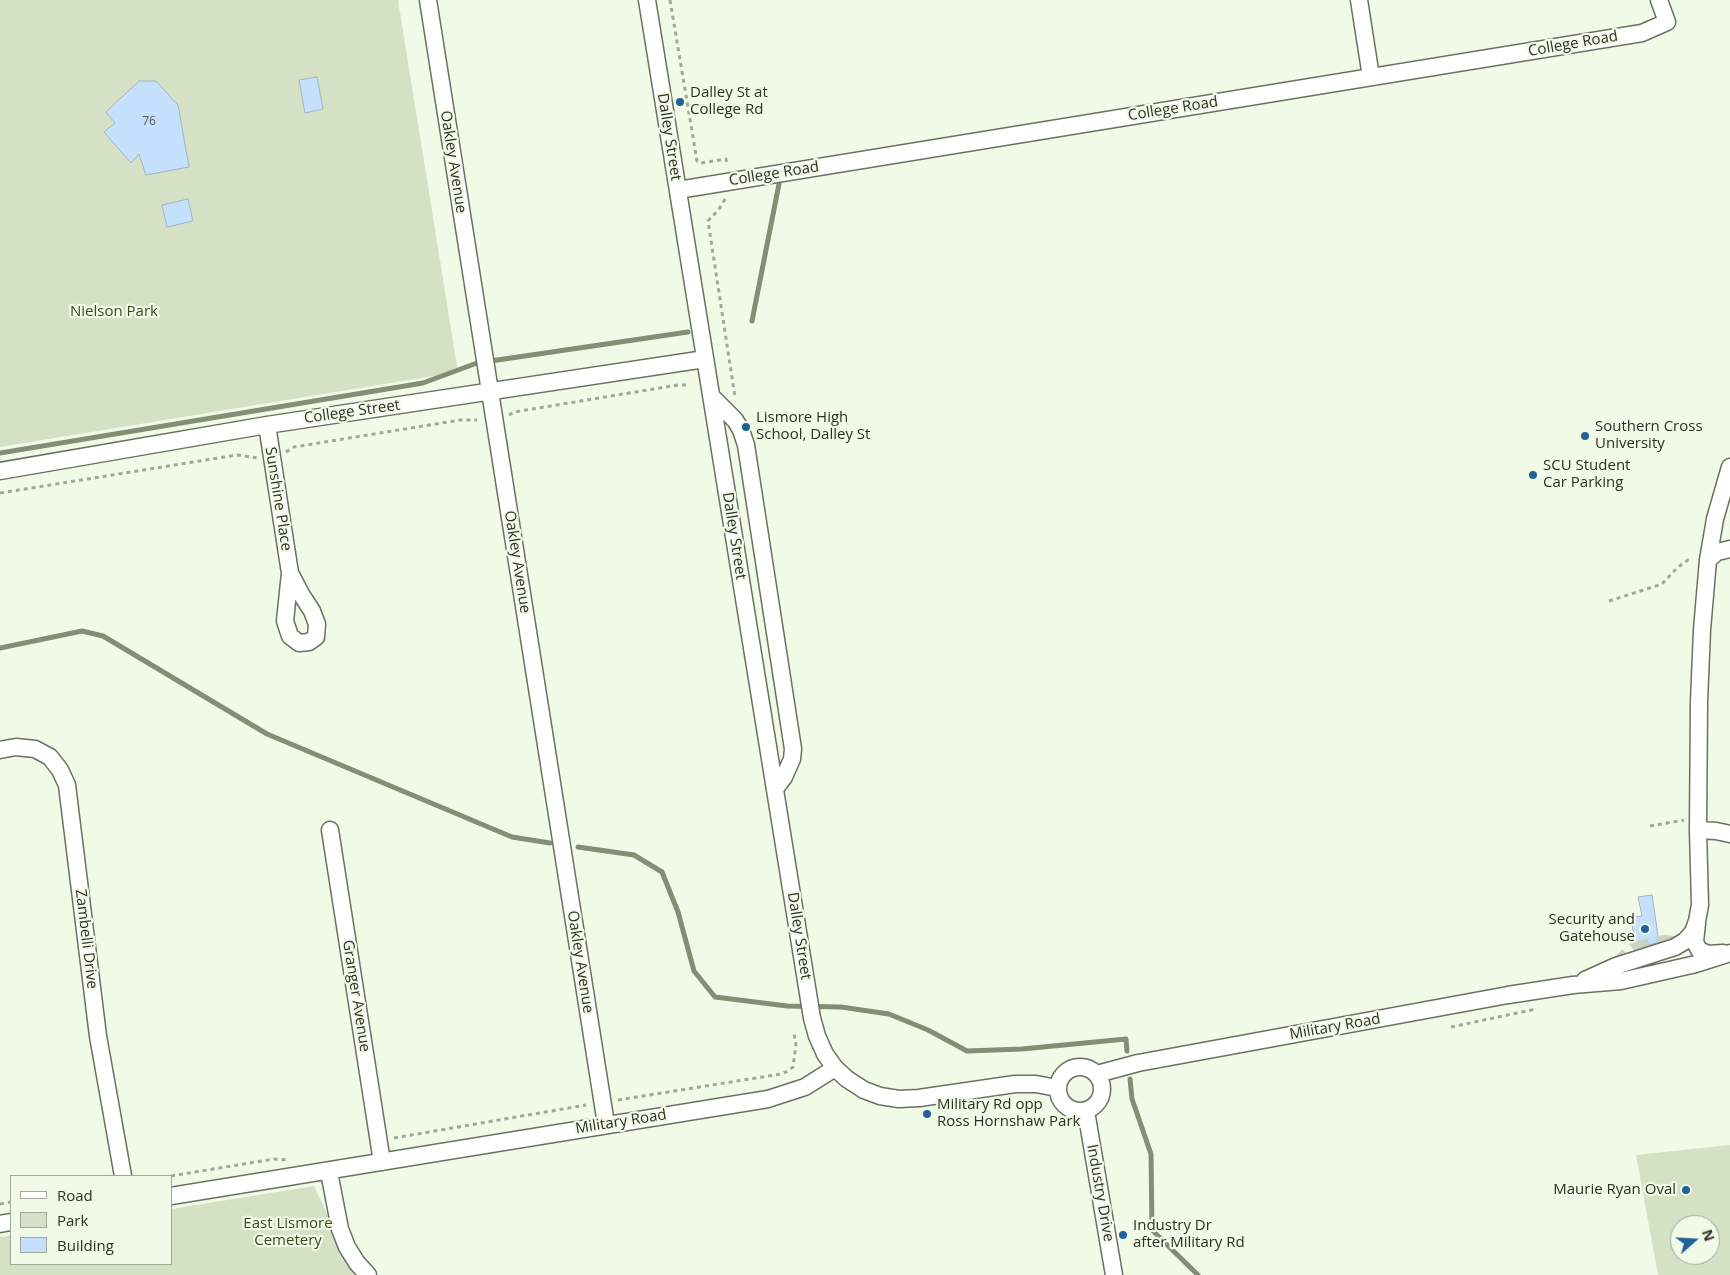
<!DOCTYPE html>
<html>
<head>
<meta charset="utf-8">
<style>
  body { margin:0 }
  #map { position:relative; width:1730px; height:1275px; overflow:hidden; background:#f1fae6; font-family:"Open Sans",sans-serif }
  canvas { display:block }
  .legend { position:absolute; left:10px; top:1175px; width:162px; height:90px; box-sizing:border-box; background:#f1fae6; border:1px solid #a2a99a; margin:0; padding:6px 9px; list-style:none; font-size:15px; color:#2c3028 }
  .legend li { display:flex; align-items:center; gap:10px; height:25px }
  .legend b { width:25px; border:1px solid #a2a99a }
  .north { position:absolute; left:1670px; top:1215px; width:50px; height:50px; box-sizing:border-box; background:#f1fae6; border:1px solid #a2a99a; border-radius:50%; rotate:71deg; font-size:14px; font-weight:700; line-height:20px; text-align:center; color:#2c3028 }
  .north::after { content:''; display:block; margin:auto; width:18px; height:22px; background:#226197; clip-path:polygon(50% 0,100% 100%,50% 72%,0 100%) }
</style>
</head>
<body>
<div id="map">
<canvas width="1730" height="1275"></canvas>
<ul class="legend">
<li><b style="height:6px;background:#fff"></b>Road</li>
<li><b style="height:14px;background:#d4e1c4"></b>Park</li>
<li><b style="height:14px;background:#c4e0fc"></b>Building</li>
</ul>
<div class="north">N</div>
</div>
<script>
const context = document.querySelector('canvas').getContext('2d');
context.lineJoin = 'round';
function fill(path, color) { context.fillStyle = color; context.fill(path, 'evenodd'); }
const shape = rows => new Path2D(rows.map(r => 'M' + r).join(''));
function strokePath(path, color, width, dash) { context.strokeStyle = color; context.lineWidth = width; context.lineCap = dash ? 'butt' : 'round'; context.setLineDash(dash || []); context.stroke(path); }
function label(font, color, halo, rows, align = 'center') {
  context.font = font + ' "Open Sans",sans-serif'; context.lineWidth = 4.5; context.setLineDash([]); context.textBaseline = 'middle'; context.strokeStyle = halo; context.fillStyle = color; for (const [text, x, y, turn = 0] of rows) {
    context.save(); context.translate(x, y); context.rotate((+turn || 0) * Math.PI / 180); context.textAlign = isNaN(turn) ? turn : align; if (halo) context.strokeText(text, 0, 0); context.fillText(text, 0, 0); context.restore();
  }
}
const green = shape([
  [0,0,398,0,458,372,0,447],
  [1730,1145,1730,1275,1658,1275,1636,1155],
  [1680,1225,1710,1225,1710,1255,1680,1255],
  [314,1186,352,1267,360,1275,0,1275,0,1237,11,1235,11,1264,171,1264,171,1209]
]);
const stream = shape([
  [752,321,779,184],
  [0,453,423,383,477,363,688,332],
  [0,648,82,631,103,636,267,734,512,837,550,843],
  [578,847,634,855,662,872,678,912,694,971,715,997,787,1006,841,1007,889,1014,928,1030,967,1051,1022,1049,1126,1039,1127,1051],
  [1130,1079,1132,1099,1151,1154,1152,1230,1198,1275]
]);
const building = shape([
  [317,77,323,109,305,113,299,80,317,77],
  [139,81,156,81,178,105,189,167,146,175,139,154,131,163,104,132,115,123,106,112,139,81],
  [188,199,193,221,167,227,162,205,188,199],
  [1652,895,1659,942,1646,946,1645,941,1635,943,1631,917,1642,916,1638,897,1652,895]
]);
const minorTunnel = shape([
  [1616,966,1634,950,1664,943,1677,944]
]);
const path = shape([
  [670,0,697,161,701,163,726,159,727,164],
  [725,199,719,209,708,221,735,397],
  [509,415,514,412,678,385,688,385],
  [286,452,294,447,460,420,477,420],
  [0,493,237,455,258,458],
  [1609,601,1662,584,1677,568,1688,560,1692,560],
  [1650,826,1684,820],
  [1451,1027,1536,1009],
  [618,1100,781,1074,788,1071,793,1067,796,1044,794,1034],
  [394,1138,586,1105],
  [171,1176,274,1159,288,1160],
  [0,1204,11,1202]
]);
const minor = shape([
  [428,0,606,1124],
  [647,0,812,1018,817,1036,825,1054,835,1068,847,1079,864,1090,880,1096,899,1099,919,1098,1015,1084,1036,1084,1057,1088],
  [1359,0,1371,77],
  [678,190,1642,33,1667,22,1659,0],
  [711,396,735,420,741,430,746,445,793,749,792,759,784,777,775,789],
  [267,425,290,573,285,621,290,636,299,643,309,642,316,637,317,624,312,611,301,594,290,573],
  [0,471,267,425,705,359],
  [1708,560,1717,552,1730,549],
  [0,750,16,747,35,749,50,757,60,770,67,785,98,1036,123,1176],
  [330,830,382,1162],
  [1698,830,1716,831,1730,834],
  [1697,923,1695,942,1699,950,1708,954,1723,953],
  [1585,980,1616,966,1675,947,1685,941,1693,932,1697,921,1700,905,1698,830,1699,702,1702,630,1708,560,1715,519,1730,467],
  '1058 1089a22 22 0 1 1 44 0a22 22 0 1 1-44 0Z',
  [1097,1074,1138,1063,1508,995,1573,985,1621,981,1696,964,1730,953],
  [1086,1111,1114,1275],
  [329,1172,340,1229,347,1247,357,1263,368,1275],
  [171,1196,768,1099,805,1087,835,1068],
  [0,1224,11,1222]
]);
const markers = [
  [680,102,5,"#226197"],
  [746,427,5,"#226197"],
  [1585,436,5,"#226197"],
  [1533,475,5,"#226197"],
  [1645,929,5,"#226197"],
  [927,1114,5,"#226197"],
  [1686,1190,5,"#226197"],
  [1123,1235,5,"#226197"]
];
const numberNames = [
  ["76",149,122]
];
const streetNames = [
  ["College Road",1573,44,-10],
  ["College Road",1173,109,-9],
  ["Dalley Street",669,137,81],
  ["Oakley Avenue",453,162,81],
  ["College Road",774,174,-9],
  ["College Street",352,412,-8],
  ["Sunshine Place",278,499,81],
  ["Dalley Street",734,536,81],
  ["Oakley Avenue",517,562,81],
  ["Dalley Street",799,936,81],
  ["Zambelli Drive",86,939,83],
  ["Oakley Avenue",580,962,81],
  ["Granger Avenue",356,996,81],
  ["Military Road",1335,1027,-10],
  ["Military Road",621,1122,-9],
  ["Industry Drive",1100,1193,80]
];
const poiNames = [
  ["Dalley St at",690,93],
  ["College Rd",690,110],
  ["Lismore High",756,418],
  ["School, Dalley St",756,435],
  ["Southern Cross",1595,427],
  ["University",1595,444],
  ["SCU Student",1543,466],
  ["Car Parking",1543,483],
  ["Security and",1635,920,"right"],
  ["Gatehouse",1635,937,"right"],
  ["Military Rd opp",937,1105],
  ["Ross Hornshaw Park",937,1122],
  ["Maurie Ryan Oval",1676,1190,"right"],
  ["Industry Dr",1133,1226],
  ["after Military Rd",1133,1243]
];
const parkNames = [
  ["Nielson Park",114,312],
  ["East Lismore",288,1224],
  ["Cemetery",288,1241]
];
fill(green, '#d4e1c4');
strokePath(stream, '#838e74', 5);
fill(building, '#c4e0fc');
strokePath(building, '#a5b4c3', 1);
strokePath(minorTunnel, '#cad2c0', 16, [16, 8]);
strokePath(minor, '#6a7161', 19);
strokePath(path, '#a1a899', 3, [4, 4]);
strokePath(minor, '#fff', 16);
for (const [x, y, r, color] of markers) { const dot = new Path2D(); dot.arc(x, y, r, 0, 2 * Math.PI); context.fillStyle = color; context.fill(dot); strokePath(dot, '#f1fae6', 2); }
label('12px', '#525c5d', null, numberNames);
label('15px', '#2c3028', '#f1fae6', streetNames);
label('15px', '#2c3028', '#f1fae6', poiNames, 'left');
label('15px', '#394b18', '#f1fae6', parkNames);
</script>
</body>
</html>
